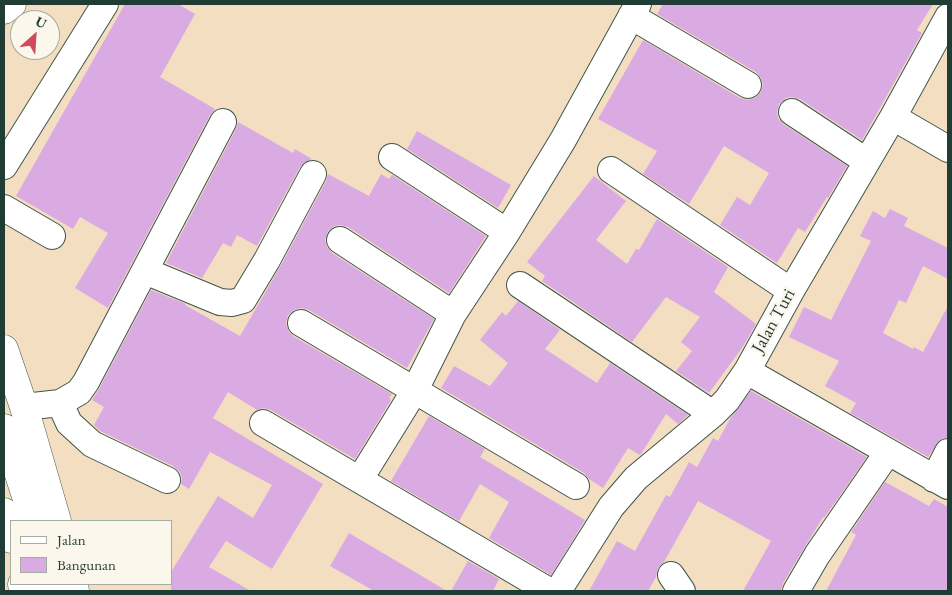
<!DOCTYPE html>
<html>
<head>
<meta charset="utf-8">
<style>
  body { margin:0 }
  #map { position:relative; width:952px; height:595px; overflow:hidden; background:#f3dec2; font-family:"EB Garamond",serif }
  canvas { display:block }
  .frame { position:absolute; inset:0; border:5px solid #1f3d34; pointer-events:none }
  .legend { position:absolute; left:10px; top:520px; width:162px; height:65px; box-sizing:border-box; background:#fbf7ec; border:1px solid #a3ada2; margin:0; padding:6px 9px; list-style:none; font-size:15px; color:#1f3d34 }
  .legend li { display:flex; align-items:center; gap:10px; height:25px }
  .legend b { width:25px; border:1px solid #a3ada2 }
  .north { position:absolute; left:10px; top:10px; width:50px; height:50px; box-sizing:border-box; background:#fbf7ec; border:1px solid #a3ada2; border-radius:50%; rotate:26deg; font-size:14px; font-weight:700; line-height:20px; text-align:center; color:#1f3d34 }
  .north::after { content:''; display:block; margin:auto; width:18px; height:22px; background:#d1495b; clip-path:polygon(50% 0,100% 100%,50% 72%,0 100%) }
</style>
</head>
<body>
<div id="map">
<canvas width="952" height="595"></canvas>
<div class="frame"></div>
<ul class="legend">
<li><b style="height:6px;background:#fff"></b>Jalan</li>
<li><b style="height:14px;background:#daaae3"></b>Bangunan</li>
</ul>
<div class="north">U</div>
</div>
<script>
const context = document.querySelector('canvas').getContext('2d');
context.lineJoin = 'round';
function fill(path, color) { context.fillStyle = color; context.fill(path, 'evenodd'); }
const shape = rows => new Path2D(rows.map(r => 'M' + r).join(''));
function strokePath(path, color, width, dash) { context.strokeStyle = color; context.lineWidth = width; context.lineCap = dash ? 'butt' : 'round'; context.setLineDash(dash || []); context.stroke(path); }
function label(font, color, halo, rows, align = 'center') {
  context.font = font + ' "EB Garamond",serif'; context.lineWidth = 5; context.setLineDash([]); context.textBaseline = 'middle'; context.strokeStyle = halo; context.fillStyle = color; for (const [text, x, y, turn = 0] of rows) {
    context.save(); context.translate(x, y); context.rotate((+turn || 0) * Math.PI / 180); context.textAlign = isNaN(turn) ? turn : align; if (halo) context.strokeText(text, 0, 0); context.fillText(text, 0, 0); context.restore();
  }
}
const building = shape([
  [125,4,178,4,195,14,160,77,215,109,210,115,108,308,75,288,108,233,80,217,73,229,16,196],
  [663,4,933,4,917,30,922,33,862,140,800,99,792,97,786,98,779,104,777,112,778,118,783,124,847,166,828,198,827,197,805,232,798,228,777,263,720,225,737,197,750,205,769,173,724,146,689,204,643,174,657,151,598,119,643,40,740,98,747,100,755,98,761,92,763,85,761,78,756,72,657,14],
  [238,122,293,153,295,149,312,159,305,162,300,167,257,246,237,235,231,247,223,243,202,278,166,263,236,129],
  [417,131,511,185,498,208,407,149],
  [328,174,369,196,381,174,389,179,392,175,486,236,449,293,348,227,340,225,334,226,328,231,325,240,327,247,332,253,434,319,407,368,309,310,301,308,294,310,288,315,286,323,288,330,293,336,392,394,389,398,391,400,355,459,271,410,264,408,257,410,228,392,213,418,323,484,272,569,226,541,209,567,251,591,171,591,171,572,218,496,253,518,272,485,210,452,189,489,181,484,182,478,180,472,173,466,100,431,94,425,104,407,92,400,99,389,151,290,186,304,185,305,240,336,280,267,326,181],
  [594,176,626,201,596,240,627,264,636,249,639,250,657,219,728,267,714,292,756,324,742,348,709,393,676,371,692,351,681,342,700,317,666,297,632,342,542,281,545,276,527,262],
  [890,209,908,218,904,226,948,248,948,279,923,266,906,303,899,300,883,333,913,349,914,347,923,352,948,306,948,437,940,440,928,457,850,413,856,403,825,386,839,361,789,337,804,307,831,320,871,241,860,236,873,211,885,218],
  [518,301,560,330,545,349,597,383,610,363,688,415,678,424,666,414,641,454,640,455,628,448,603,488,589,479,584,473,441,388,454,366,490,386,508,363,480,340,502,312,506,316],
  [751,391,867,457,824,518,823,517,783,583,781,591,743,591,771,541,698,501,664,562,658,568,656,577,648,591,589,591,617,541,635,551,666,495,670,497,689,462,697,467,713,438,718,441,731,417],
  [429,416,485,449,480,457,585,520,551,575,489,538,509,502,480,484,459,521,391,481],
  [885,482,929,506,934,499,948,507,948,591,826,591,856,535,851,532],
  [349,533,447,591,374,591,330,566],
  [468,561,499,579,493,591,451,591]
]);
const minor = shape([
  [631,16,748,85],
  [792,112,866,161],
  [893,117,948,149],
  [392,157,507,232],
  [4,166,105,4],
  [611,170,791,291],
  [4,208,52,236],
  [340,240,453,314],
  [145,271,220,302,232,303,243,300,267,260,313,174],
  [520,285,713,414],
  [301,323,576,486],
  [747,371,948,486],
  [60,403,69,423,92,444,167,480],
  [24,407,60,403,79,392,86,382,223,122],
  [263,423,549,591],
  [360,479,415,390,453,314,507,232,563,140,638,4],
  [934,479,948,452],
  [671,575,682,591],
  [558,591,611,507,636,478,713,414,727,400,747,371,791,291,893,117,948,17],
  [796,591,817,555,888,452]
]);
const highway = shape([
  [4,10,12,4],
  [4,349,24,407,57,521],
  [4,428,34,521],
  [4,512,11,539],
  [22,584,23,591],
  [49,584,50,591],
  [74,584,75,591]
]);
const streetNames = [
  ["Jalan Turi",774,321,-61]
];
fill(building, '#daaae3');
strokePath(minor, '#3f5549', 28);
strokePath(highway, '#3f5549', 29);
strokePath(minor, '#fff', 26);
strokePath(highway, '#fff', 28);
label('18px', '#1f3d34', '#fbf7ec', streetNames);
</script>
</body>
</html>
